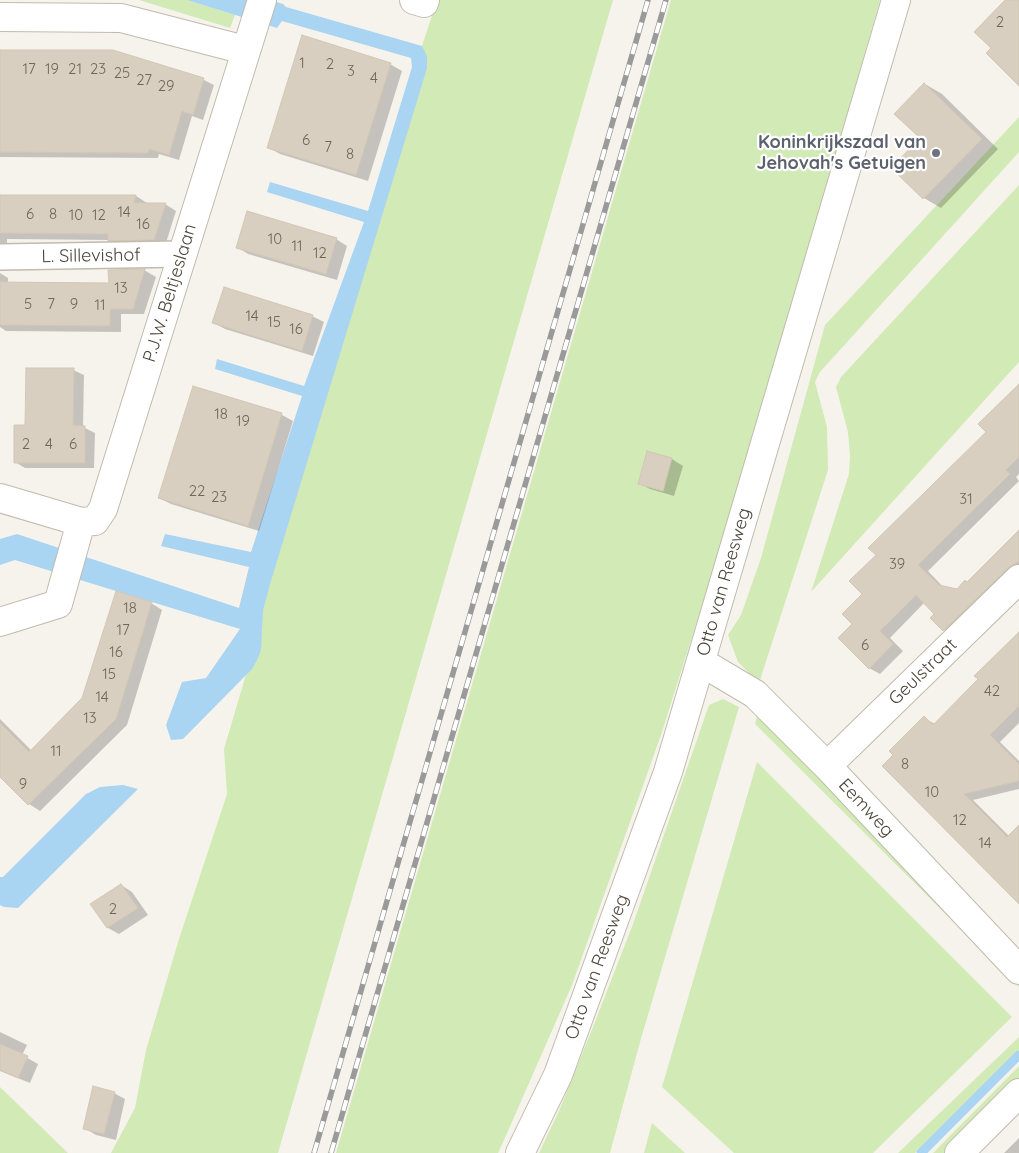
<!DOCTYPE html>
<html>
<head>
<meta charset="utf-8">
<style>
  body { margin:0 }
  canvas { display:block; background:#f6f3ec }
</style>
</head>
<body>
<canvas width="1019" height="1153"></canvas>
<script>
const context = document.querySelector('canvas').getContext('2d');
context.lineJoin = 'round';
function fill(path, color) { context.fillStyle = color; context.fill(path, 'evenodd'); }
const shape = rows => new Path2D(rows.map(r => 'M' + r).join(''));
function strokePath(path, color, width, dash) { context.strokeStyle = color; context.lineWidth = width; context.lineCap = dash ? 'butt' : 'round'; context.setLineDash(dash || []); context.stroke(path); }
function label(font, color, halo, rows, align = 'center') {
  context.font = font + ' Quicksand,sans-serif'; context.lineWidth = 4.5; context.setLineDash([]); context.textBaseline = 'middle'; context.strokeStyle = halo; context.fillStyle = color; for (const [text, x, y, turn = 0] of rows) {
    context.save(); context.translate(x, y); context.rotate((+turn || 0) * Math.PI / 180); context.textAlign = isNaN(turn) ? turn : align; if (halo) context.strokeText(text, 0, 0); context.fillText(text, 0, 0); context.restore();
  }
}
const green = shape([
  [139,0,187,0,235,15,230,28],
  [437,0,613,0,278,1153,111,1153,135,1108,146,1050,179,939,227,794,224,749,255,644,283,528,419,69,422,46],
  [671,0,880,0,745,469,661,735,572,985,508,1131,498,1153,336,1153],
  [1019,117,1019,152,820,372,815,382,827,427,828,470,759,683,738,662,728,635,741,615,761,558,825,325],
  [1019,185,1019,362,811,592,849,474,850,455,848,432,836,387,841,377],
  [723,699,739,707,640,1042,610,1153,539,1153,559,1111,593,1027,633,924,709,705],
  [758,712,1019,979,1019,987,755,724],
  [757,762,1012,1017,873,1153,734,1153,662,1087],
  [1019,1037,1019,1050,915,1153,898,1153],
  [1019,1066,1019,1077,945,1153,933,1153],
  [0,1087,68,1153,0,1153],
  [652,1123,685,1153,644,1153]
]);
const water = shape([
  [187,0,270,0,283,4,286,7,422,46,427,56,427,68,270,584,263,611,261,650,258,658,252,669,183,739,171,740,166,725,182,682,206,678,240,629,15,560,0,565,0,539,17,534,239,608,249,567,161,546,165,534,251,552,302,396,215,369,217,359,304,386,364,222,267,192,270,182,368,211,412,67,411,58,282,21,277,28],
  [123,785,138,789,18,908,4,907,0,905,0,877,3,877,86,794,100,787]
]);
const shadow = shape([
  [0,51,113,51,204,80,214,85,203,120,192,116,179,160,159,154,158,158,0,157],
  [390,64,402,71,368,181,280,154,268,147],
  [925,84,942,94,998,149,941,208,924,198,893,168,922,138],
  [0,196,136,196,147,203,147,204,165,204,176,211,165,246,121,247,109,240,7,239,7,250,0,255],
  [336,239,347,246,337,280,248,254,237,247],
  [144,270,156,277,144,314,121,314,121,332,6,331,0,327,0,273,8,278,8,283,110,284],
  [312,316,324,322,313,356,225,329,214,323],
  [73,370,84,375,83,427,95,433,94,468,25,468,15,462,26,426],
  [1019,386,1019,474,1016,477,1019,481,928,571,944,588,957,590,1019,547,1019,573,954,636,944,630,936,614,925,602,890,638,903,651,880,674,869,668,853,624,877,555,988,432],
  [194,387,282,415,293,421,259,531,171,504,159,498],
  [672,459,683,466,674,496,650,489,639,483],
  [151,603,162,610,127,725,40,811,29,804,0,775,0,719,31,750,83,699],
  [1019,633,1019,723,1000,742,1019,761,1019,789,973,800,1019,846,1019,901,924,718,935,724,979,679],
  [121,885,132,892,148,915,119,934,108,928,92,905],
  [0,1032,27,1045,22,1055,38,1064,30,1083,0,1071],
  [114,1093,125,1099,116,1140,96,1135,84,1128],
  [1019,1138,1019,1153,1004,1153]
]);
const stream = shape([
  [921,1153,1019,1055]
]);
const building = shape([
  [1005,0,1019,0,1019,86,986,53,991,48,974,32,1005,0],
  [302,35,391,63,356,175,267,148,302,35],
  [0,50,113,50,204,78,193,115,182,111,169,155,149,149,148,153,0,152,0,50],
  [924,83,982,139,923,199,891,168,920,138,894,114,924,83],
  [0,195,136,195,134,203,166,203,154,240,108,241,108,234,0,233,0,195],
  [247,211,337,238,326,274,236,248,247,211],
  [145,269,133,309,110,309,110,326,0,325,0,282,109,283,108,270,145,269],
  [224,287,313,315,302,351,212,323,224,287],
  [26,368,74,368,73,425,85,426,85,463,14,463,14,425,25,425,26,368],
  [1019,384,1019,457,1006,470,1010,474,918,565,939,585,957,589,965,580,967,582,1019,530,1019,561,1008,568,943,631,930,618,934,614,916,595,880,631,893,644,869,669,838,638,852,624,842,614,862,594,849,581,876,555,868,548,986,432,978,424,1019,384],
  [193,386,282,413,248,526,158,498,193,386],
  [647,451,672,458,663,491,638,484,647,451],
  [116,591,152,602,116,719,28,805,0,777,0,723,29,752,82,698,116,591],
  [1019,632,1019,706,990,735,1019,764,1019,781,964,794,1007,837,1019,825,1019,904,882,766,893,755,889,751,924,716,933,725,978,679,974,676,1019,632],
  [121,884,138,908,107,928,90,904,121,884],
  [0,1044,28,1056,18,1078,0,1070,0,1044],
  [93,1086,115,1092,104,1134,83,1129,93,1086]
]);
const pedestrian = shape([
  [0,257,182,254]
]);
const minor = shape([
  [414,0,424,3,425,0],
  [0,17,121,18,245,50],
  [0,498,81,522,95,521,103,509,262,0],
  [0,622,58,604,81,522],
  [701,662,755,694,827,766,1019,970],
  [827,766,1019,579],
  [959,1153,1019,1093]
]);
const tertiary = shape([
  [520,1153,558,1075,668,772,896,0]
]);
const rail = shape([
  [314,1153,648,0],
  [331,1153,666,0]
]);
const markers = [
  [936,153,5,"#6b7280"]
];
const numberNames = [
  ["2",1000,22],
  ["1",302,63],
  ["2",330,64],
  ["17",29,69],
  ["19",52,69],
  ["21",75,69],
  ["23",98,69],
  ["3",351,71],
  ["25",122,73],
  ["4",374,78],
  ["27",144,80],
  ["29",166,86],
  ["6",306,140],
  ["7",328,147],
  ["8",350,154],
  ["14",124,212],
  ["6",30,214],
  ["8",53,214],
  ["10",76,215],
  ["12",99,215],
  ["16",143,224],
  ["10",275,239],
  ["11",297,246],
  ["12",320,253],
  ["13",121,288],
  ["5",28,304],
  ["7",51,304],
  ["9",74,304],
  ["11",100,305],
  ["14",252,316],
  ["15",274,322],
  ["16",296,329],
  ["18",221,414],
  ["19",243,421],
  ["2",26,444],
  ["4",49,444],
  ["6",73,444],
  ["22",197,491],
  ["23",219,497],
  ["31",966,499],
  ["39",897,564],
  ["18",130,608],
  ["17",123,630],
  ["6",865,645],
  ["16",116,652],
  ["15",109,674],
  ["42",992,691],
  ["14",102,697],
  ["13",90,718],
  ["11",56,751],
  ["8",905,764],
  ["9",23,784],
  ["10",932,792],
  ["12",960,820],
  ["14",985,843],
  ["2",113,909]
];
const worshipNames = [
  ["Koninkrijkszaal van",926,143],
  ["Jehovah's Getuigen",926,164]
];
const streetNames = [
  ["L. Sillevishof",91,256,-1],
  ["P.J.W. Beltjeslaan",170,293,-73],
  ["Otto van Reesweg",724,582,-74],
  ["Geulstraat",923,672,-44],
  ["Eemweg",866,808,47],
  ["Otto van Reesweg",597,967,-70]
];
fill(green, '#d2eab5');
fill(water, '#a9d4f2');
fill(shadow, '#0003');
strokePath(stream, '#a9d4f2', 9);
fill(building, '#d8cfc1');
strokePath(building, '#d3c7b4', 1);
strokePath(pedestrian, '#c2bbae', 28);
strokePath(minor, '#c2bbae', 30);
strokePath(tertiary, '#c2bbae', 30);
strokePath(pedestrian, '#fff', 25);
strokePath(minor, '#fff', 28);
strokePath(tertiary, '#fff', 28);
strokePath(rail, '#9a9a9a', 5.5);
strokePath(rail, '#fff', 4, [11]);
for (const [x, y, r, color] of markers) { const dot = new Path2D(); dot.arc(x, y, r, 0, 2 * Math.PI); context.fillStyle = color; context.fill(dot); strokePath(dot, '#fff', 2); }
label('15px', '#6e675b', null, numberNames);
label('bold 18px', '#5b616d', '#fff', worshipNames, 'right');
label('18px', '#4b4439', '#fff', streetNames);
</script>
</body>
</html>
